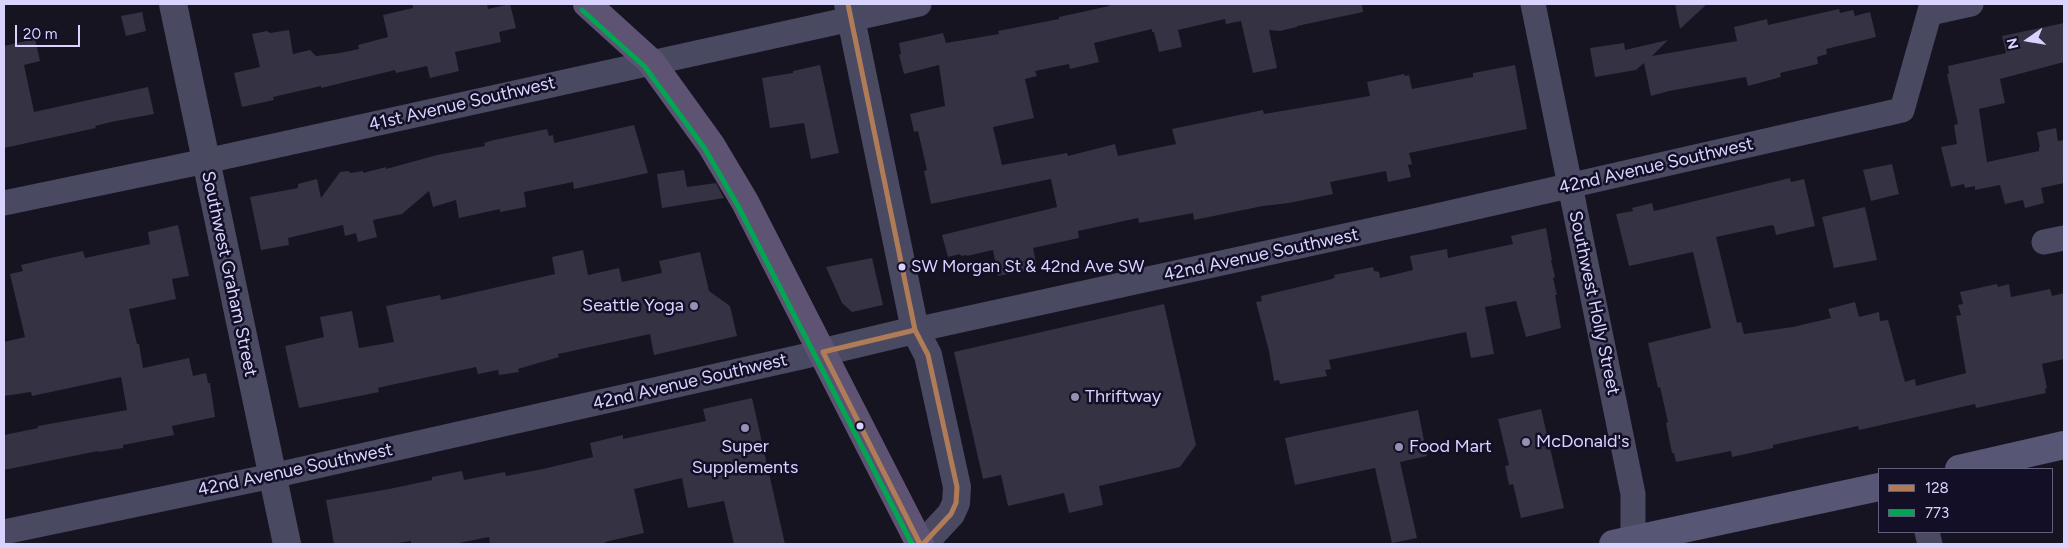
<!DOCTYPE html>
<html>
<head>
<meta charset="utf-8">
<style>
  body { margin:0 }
  #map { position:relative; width:2068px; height:548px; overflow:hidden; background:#161421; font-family:Figtree,sans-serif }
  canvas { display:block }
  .frame { position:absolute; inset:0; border:5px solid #d9d4ff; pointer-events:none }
  .legend { position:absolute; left:1878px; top:468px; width:175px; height:65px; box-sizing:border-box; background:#130f26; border:1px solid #625e7d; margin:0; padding:6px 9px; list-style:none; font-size:15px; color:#d9d4ff }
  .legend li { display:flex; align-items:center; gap:10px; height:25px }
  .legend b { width:25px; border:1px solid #625e7d }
  .north { position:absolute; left:2003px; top:15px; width:50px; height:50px; -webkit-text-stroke:4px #130f26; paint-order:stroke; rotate:257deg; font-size:14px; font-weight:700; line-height:20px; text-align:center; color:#d9d4ff }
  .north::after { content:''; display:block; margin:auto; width:18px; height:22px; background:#d9d4ff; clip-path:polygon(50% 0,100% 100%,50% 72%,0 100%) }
  .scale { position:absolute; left:15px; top:25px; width:65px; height:22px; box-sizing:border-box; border:2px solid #d9d4ff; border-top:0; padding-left:6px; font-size:15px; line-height:18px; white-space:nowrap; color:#d9d4ff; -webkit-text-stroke:4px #130f26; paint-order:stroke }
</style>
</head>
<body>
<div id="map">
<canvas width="2068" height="548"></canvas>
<div class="frame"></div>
<ul class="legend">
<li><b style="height:6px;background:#b07c57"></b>128</li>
<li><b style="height:6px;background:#00a651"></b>773</li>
</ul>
<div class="north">N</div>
<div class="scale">20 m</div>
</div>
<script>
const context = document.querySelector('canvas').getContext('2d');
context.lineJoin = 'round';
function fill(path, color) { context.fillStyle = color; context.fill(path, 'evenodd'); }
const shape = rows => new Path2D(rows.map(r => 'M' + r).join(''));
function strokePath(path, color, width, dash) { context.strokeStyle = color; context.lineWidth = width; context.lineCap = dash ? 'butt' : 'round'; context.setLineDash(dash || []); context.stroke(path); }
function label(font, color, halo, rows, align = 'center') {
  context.font = font + ' Figtree,sans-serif'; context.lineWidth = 5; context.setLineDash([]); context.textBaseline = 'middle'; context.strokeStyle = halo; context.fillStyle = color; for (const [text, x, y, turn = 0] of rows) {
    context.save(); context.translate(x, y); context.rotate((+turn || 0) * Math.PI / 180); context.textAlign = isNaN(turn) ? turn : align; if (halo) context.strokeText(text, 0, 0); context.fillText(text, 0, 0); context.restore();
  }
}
const building = shape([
  [412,4,487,4,488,9,510,4,516,28,499,32,501,42,455,52,459,71,430,78,427,66,396,73,395,70,321,88,321,86,273,97,274,100,242,107,234,73,260,67,252,34,267,31,270,33,289,30,293,54,310,50,316,56,340,53,359,49,358,45,388,37,383,15,413,8],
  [1108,4,1362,4,1363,12,1297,26,1297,27,1280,31,1269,30,1277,68,1253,73,1241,21,1226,24,1225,19,1178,30,1182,47,1159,52,1154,32,1152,32,1152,29,1094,43,1099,62,1070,69,1069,64,1035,71,1037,76,1025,79,1034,118,993,127,1002,165,1067,153,1068,156,1115,144,1118,156,1176,144,1172,129,1263,110,1264,114,1370,96,1367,82,1404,74,1405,76,1409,75,1412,89,1473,77,1473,73,1515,65,1527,129,1409,153,1412,164,1408,165,1411,177,1388,182,1386,171,1330,182,1333,194,1289,203,1263,206,1194,220,1193,213,1139,223,1138,218,1078,231,1079,238,1033,248,1037,268,998,276,993,250,967,256,967,255,961,256,960,254,948,257,942,235,1057,207,1051,179,931,204,924,171,927,170,918,131,914,132,910,114,945,106,939,65,904,74,899,55,901,54,899,43,943,33,946,43,999,34,998,31,1059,19,1059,17,1109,6],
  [1675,4,1707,4,1680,29],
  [1839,9,1840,13,1853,10,1855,16,1870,12,1876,37,1826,49,1827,54,1817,57,1818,64,1780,73,1781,77,1748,86,1746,77,1669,91,1651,96,1644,63,1636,70,1595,77,1590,48,1624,43,1625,50,1668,40,1652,56,1737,41,1734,27,1767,19,1768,25],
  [142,12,146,31,126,36,121,16],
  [2064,23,2064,62,2000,79,2005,103,1979,109,1987,162,2039,151,2039,147,2040,147,2037,132,2056,128,2058,141,2064,140,2064,183,2041,188,2044,203,2025,208,2023,200,2005,204,2000,185,1975,190,1975,186,1965,188,1964,184,1951,187,1941,147,1957,144,1954,125,1958,124,1947,74,1949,74,1948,66,2006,53,2002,36],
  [35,39,40,61,24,65,34,112,148,87,154,114,111,122,95,126,96,128,4,148,4,46],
  [820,65,839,153,811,159,804,123,770,128,762,78,793,73,793,71],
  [634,125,648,173,574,189,573,182,524,192,526,207,500,212,500,209,459,218,456,200,433,207,429,191,402,214,373,220,377,237,358,242,356,233,345,236,343,225,288,238,289,245,261,250,250,197,298,188,298,184,317,179,321,198,340,172,348,171,351,173,363,171,363,173,386,167,386,169,437,155,485,146,484,143,494,140,547,129,549,136,553,135,554,143],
  [1892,164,1899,194,1871,201,1863,170],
  [684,170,687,187,716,183,724,198,662,208,657,174],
  [1790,178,1791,182,1804,179,1815,226,1776,235,1774,226,1772,225,1716,237,1737,323,1741,322,1744,334,1793,327,1831,318,1828,309,1855,302,1859,317,1879,312,1880,321,1888,320,1905,382,1915,379,1916,386,1966,373,1956,316,1961,315,1958,305,1963,304,1960,292,1997,284,1998,287,2009,284,2011,297,2050,289,2052,296,2064,293,2064,359,2042,364,2047,388,2045,389,2046,393,1976,408,1975,404,1859,430,1858,426,1773,445,1773,448,1732,457,1731,451,1676,462,1674,453,1672,453,1666,423,1668,422,1660,387,1658,388,1648,343,1711,328,1693,252,1629,266,1616,214,1633,211,1632,208,1652,203,1654,211],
  [1865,207,1877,260,1834,268,1822,217],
  [178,225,189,276,172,279,176,299,129,309,137,344,139,344,143,368,189,358,193,376,206,373,208,383,210,383,215,417,172,426,174,435,123,445,123,448,98,452,98,451,4,470,4,435,38,428,38,426,127,410,121,377,32,396,31,392,4,396,4,342,25,337,10,274,23,271,21,265,55,257,83,251,85,258,150,244,148,232],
  [1546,228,1552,260,1551,260,1555,277,1553,278,1557,295,1555,295,1561,328,1526,337,1516,301,1485,307,1494,354,1471,358,1466,332,1329,360,1331,369,1325,370,1327,376,1280,384,1279,380,1274,381,1269,351,1256,302,1262,301,1261,296,1332,279,1335,277,1334,275,1373,267,1374,271,1379,272,1380,278,1413,270,1410,256,1447,249,1448,258,1513,244,1511,236],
  [583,250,588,275,619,268,622,282,662,273,659,261,700,252,709,291,730,306,737,336,654,355,650,334,558,354,559,357,518,369,519,372,499,375,498,370,478,374,476,367,386,386,378,388,379,392,299,408,285,346,324,337,320,317,352,311,359,348,394,342,386,306,440,295,441,300,555,274,552,257],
  [872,258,883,305,852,312,842,303,826,267],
  [1164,304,1196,445,1180,467,1099,486,1103,505,1069,513,1064,493,1008,506,1001,475,983,479,954,352],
  [752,398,785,544,734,544,724,501,688,508,682,478,634,489,644,533,605,542,605,544,490,544,489,537,454,544,411,544,411,541,392,544,334,544,326,500,389,489,432,480,432,477,462,471,464,480,505,472,506,476,543,469,593,457,590,443,623,435,623,439,706,421,703,409],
  [1541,409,1564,508,1521,518,1513,484,1509,485,1505,466,1509,465,1498,419],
  [1418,410,1427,456,1400,462,1417,538,1392,543,1375,468,1295,485,1285,438]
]);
const minor = shape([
  [1533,4,1633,494,1633,544],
  [1930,13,1971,4],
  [4,203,206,161,919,4],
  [2044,242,2064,238],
  [915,330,1432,217,1902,110,1932,4],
  [4,532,272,476,823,352],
  [1927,532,1930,544]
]);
const tertiary = shape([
  [173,4,287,544],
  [848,4,915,330,928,355,957,487,956,503,951,514,923,544],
  [823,352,915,330]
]);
const secondary = shape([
  [1959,469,2064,445],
  [1613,544,1879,487]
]);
const primary = shape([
  [587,4,651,62,711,145,745,202,920,544]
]);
const bus1 = shape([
  [848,4,915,330,928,355,957,487,956,503,951,514,923,544],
  [915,330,823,352,920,544]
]);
const bus2 = shape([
  [582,10,645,67,705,149,738,206,912,544]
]);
const markers = [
  [902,267,4.5,"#d9d4ff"],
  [694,306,5,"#9591b1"],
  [1075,397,5,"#9591b1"],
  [860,426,4.5,"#d9d4ff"],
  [745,428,5,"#9591b1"],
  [1526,442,5,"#9591b1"],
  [1399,447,5,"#9591b1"]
];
const busNames = [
  ["SW Morgan St & 42nd Ave SW",911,267]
];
const streetNames = [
  ["41st Avenue Southwest",462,104,-13],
  ["42nd Avenue Southwest",1656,166,-13],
  ["42nd Avenue Southwest",1261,255,-12],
  ["Southwest Graham Street",229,274,78],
  ["Southwest Holly Street",1594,303,78],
  ["42nd Avenue Southwest",690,382,-13],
  ["42nd Avenue Southwest",295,470,-12]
];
const poiNames = [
  ["Seattle Yoga",684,306,"right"],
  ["Thriftway",1085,397],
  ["McDonald's",1536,442],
  ["Super",745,447,"center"],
  ["Supplements",745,468,"center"],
  ["Food Mart",1409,447]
];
fill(building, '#343243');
strokePath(minor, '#4a4962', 25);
strokePath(tertiary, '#4a4962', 28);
strokePath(secondary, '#575674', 28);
strokePath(primary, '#5e5373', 28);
strokePath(bus1, '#b07c57', 5);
strokePath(bus2, '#00a651', 5);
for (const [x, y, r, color] of markers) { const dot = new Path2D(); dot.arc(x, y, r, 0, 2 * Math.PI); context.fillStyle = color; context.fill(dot); strokePath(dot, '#130f26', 2); }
label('17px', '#d9d4ff', '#130f26', busNames, 'left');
label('18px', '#d9d4ff', '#130f26', streetNames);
label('18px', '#d9d4ff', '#130f26', poiNames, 'left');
</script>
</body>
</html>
